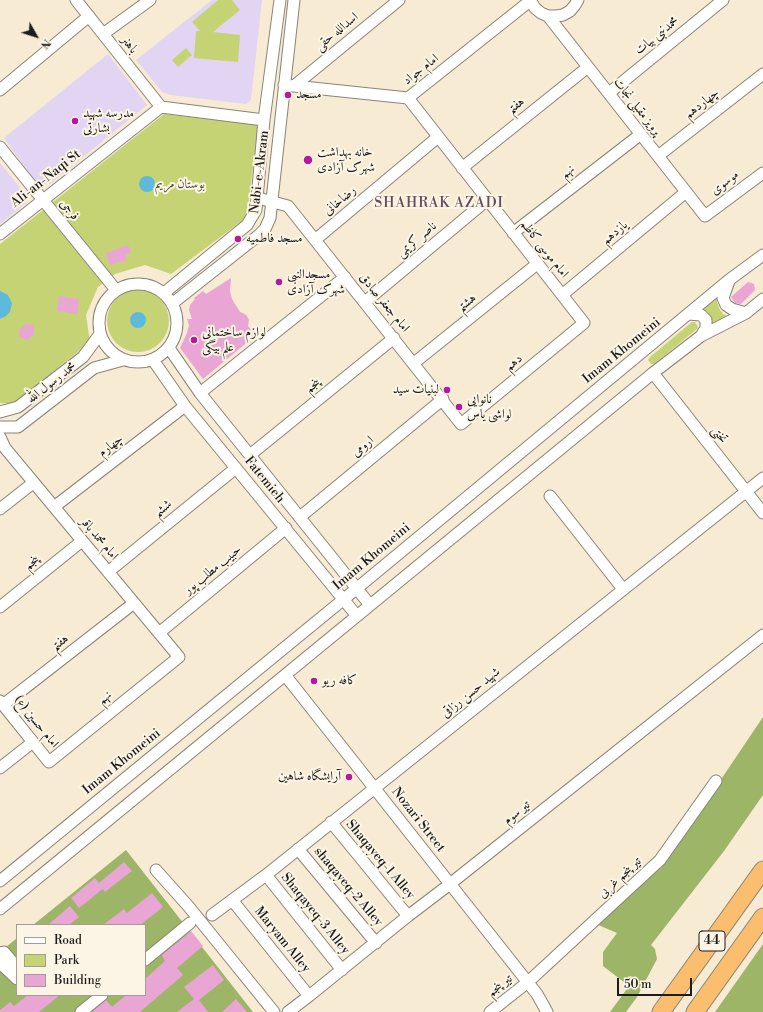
<!DOCTYPE html>
<html>
<head>
<meta charset="utf-8">
<style>
  body { margin:0 }
  #map { position:relative; width:763px; height:1012px; overflow:hidden; background:#f8ebd4; font-family:"Libre Bodoni",serif }
  canvas { display:block }
  .legend { position:absolute; left:16px; top:924px; width:130px; height:72px; box-sizing:border-box; background:#fcf5e5; border:1px solid #a29e95; margin:0; padding:5px 7px; list-style:none; font-size:12px; color:#1c1c1c }
  .legend li { display:flex; align-items:center; gap:8px; height:20px }
  .legend b { width:20px; border:1px solid #a29e95 }
  .north { position:absolute; left:16px; top:16px; width:40px; height:40px; -webkit-text-stroke:3px #fcf5e5; paint-order:stroke; rotate:129deg; font-size:11px; font-weight:700; line-height:16px; text-align:center; color:#1c1c1c }
  .north::after { content:''; display:block; margin:auto; width:14px; height:18px; background:#1c1c1c; clip-path:polygon(50% 0,100% 100%,50% 72%,0 100%) }
  .scale { position:absolute; left:617px; top:978px; width:75px; height:18px; box-sizing:border-box; border:2px solid #1c1c1c; border-top:0; padding-left:5px; font-size:12px; line-height:14px; white-space:nowrap; color:#1c1c1c; -webkit-text-stroke:3px #fcf5e5; paint-order:stroke }
</style>
</head>
<body>
<div id="map">
<canvas width="763" height="1012"></canvas>
<ul class="legend">
<li><b style="height:5px;background:#fff"></b>Road</li>
<li><b style="height:11px;background:#c6d374"></b>Park</li>
<li><b style="height:11px;background:#e9a6d4"></b>Building</li>
</ul>
<div class="north">N</div>
<div class="scale">50 m</div>
</div>
<script>
const context = document.querySelector('canvas').getContext('2d');
context.lineJoin = 'round';
function fill(path, color) { context.fillStyle = color; context.fill(path, 'evenodd'); }
const shape = rows => new Path2D(rows.map(r => 'M' + r).join(''));
function strokePath(path, color, width, dash) { context.strokeStyle = color; context.lineWidth = width; context.lineCap = dash ? 'butt' : 'round'; context.setLineDash(dash || []); context.stroke(path); }
function label(font, color, halo, rows, align = 'center') {
  context.font = font + ' "Libre Bodoni",Amiri,serif'; context.lineWidth = 4; context.setLineDash([]); context.textBaseline = 'middle'; context.strokeStyle = halo; context.fillStyle = color; for (const [text, x, y, turn = 0] of rows) {
    context.save(); context.translate(x, y); context.rotate((+turn || 0) * Math.PI / 180); context.textAlign = isNaN(turn) ? turn : align; if (halo) context.strokeText(text, 0, 0); context.fillText(text, 0, 0); context.restore();
  }
}
const built = shape([
  [212,0,262,0,251,100,246,104,171,95,162,92,136,60],
  [108,54,147,105,50,184,37,184,4,138],
  [0,163,26,195,26,203,0,224]
]);
const green = shape([
  [218,0,232,0,240,10,213,32,240,35,238,62,194,58,196,31,200,31,192,22],
  [186,48,192,55,178,67,172,60],
  [164,114,258,125,247,217,171,274,145,265,115,274,98,287,86,315,90,342,13,404,0,403,0,244],
  '107 321a31 31 0 1 1 62 0a31 31 0 1 1-62 0Z',
  [718,296,717,302,720,310,723,314,728,316,708,331,711,318,706,313,699,313],
  [692,322,695,322,698,327,697,329,654,364,651,364,648,360,650,357]
]);
const forest = shape([
  [763,717,763,795,724,851,651,945,655,949,657,959,637,997,626,1012,610,1012,629,986,603,966,603,952,617,933,596,924,662,867],
  [126,850,253,1012,0,1012,0,952,17,938,17,995,145,995,145,925,33,925],
  [763,944,763,1012,715,1012]
]);
const water = shape([
  '139 184a8 8 0 1 1 16 0a8 8 0 1 1-16 0Z',
  [0,291,8,295,12,303,10,312,6,316,0,319],
  '130 320a8 8 0 1 1 16 0a8 8 0 1 1-16 0Z'
]);
const building = shape([
  [128,245,131,253,125,255,127,260,110,265,106,253],
  [231,278,230,291,232,299,240,312,243,313,247,316,249,320,248,326,256,335,203,379,180,348,187,333,189,325,187,319,192,319,189,310,190,305,195,299,194,298,203,291,206,294],
  [748,282,754,284,755,290,741,304,735,303,731,297],
  [59,296,79,299,77,314,57,311],
  [26,324,34,325,34,334,28,340,19,337,19,330],
  [124,862,132,871,105,892,103,889,79,908,71,898,95,878,99,883],
  [152,893,163,907,140,925,103,925,124,909,127,913],
  [70,906,79,917,69,925,48,925],
  [191,931,203,946,177,968,183,975,140,1012,92,1012,106,1000,112,1007,126,995,145,995,145,979,165,961,162,955],
  [213,965,224,980,199,1000,208,1012,177,1012,194,999,184,987],
  [28,995,60,995,39,1012,0,1012,0,1010,10,1002,14,1006],
  [236,999,247,1012,222,1012]
]);
const minor = shape([
  [76,0,161,107],
  [530,0,535,8,541,13,548,16,556,16,563,15,570,11,575,5,578,0],
  [548,16,705,216,763,173],
  [103,34,150,0],
  [284,85,408,98,530,1],
  [294,86,399,0],
  [0,90,89,16],
  [609,93,723,0],
  [0,147,116,290],
  [658,156,763,74],
  [462,168,588,67],
  [258,198,288,206,461,424,584,323,408,98],
  [513,233,641,134],
  [0,234,161,107,264,120],
  [315,240,438,137],
  [729,281,723,298,726,305,732,309,746,313],
  '99 323a39 39 0 1 1 78 0a39 39 0 1 1-78 0Z',
  [164,293,247,225,256,210,264,120,280,0],
  [562,295,686,192],
  [365,302,487,200],
  [173,303,259,235,265,229,270,218,294,0],
  [689,314,701,315,706,320,706,328,701,336],
  [169,348,200,393,370,605],
  [153,360,185,406,357,616],
  [414,363,537,264],
  [653,373,763,513],
  [200,393,345,277],
  [0,412,18,407,83,357,100,334],
  [0,427,18,427,94,368,123,360],
  [0,437,5,448,179,657,49,762,0,701],
  [250,455,394,338],
  [550,496,623,589],
  [54,507,185,406],
  [0,509,33,483],
  [300,517,443,399],
  [108,572,236,468],
  [0,607,82,541],
  [159,633,286,528],
  [285,675,537,994,547,1012],
  [3,705,134,603],
  [0,768,33,742],
  [331,822,408,916],
  [298,849,376,943],
  [156,870,189,907,274,1012],
  [266,875,342,970],
  [0,881,344,599,729,280,763,255],
  [232,900,309,996],
  [0,909,653,373,701,336,746,313,763,299],
  [212,915,266,875,763,478],
  [0,953,4,952,17,967],
  [145,960,190,923],
  [0,963,17,979],
  [81,1012,102,995],
  [288,1012,309,996,408,916,450,884,763,635],
  [490,1012,528,982,660,860,716,781]
]);
const highway = shape([
  [661,1012,763,870],
  [695,1012,763,917]
]);
const markers = [
  [288,95,4,"#b5179e"],
  [75,121,4,"#b5179e"],
  [308,160,5,"#b5179e"],
  [238,239,4,"#b5179e"],
  [279,282,4,"#b5179e"],
  [194,340,4,"#b5179e"],
  [447,390,4,"#b5179e"],
  [459,407,4,"#b5179e"],
  [314,681,4,"#b5179e"],
  [349,777,4,"#b5179e"]
];
const shields = [
  [712,941,26]
];
const shieldNames = [
  ["44",712,941]
];
const streetNames = [
  ["اسدالله حقی",337,32,-39],
  ["محمدنبی بیات",657,36,-39],
  ["باهنر",129,45,52],
  ["امام جواد",421,70,-38],
  ["چهاردهم",702,104,-38],
  ["هفتم",516,106,-39],
  ["پرویز مقبلی نجات",637,107,52],
  ["Nabi-e-Akram",260,172,-83],
  ["نهم",568,172,-38],
  ["Ali-an-Naqi St",46,179,-38],
  ["موسوی",725,183,-37],
  ["رضاخانی",340,201,-40],
  ["فرجی",69,210,51],
  ["یازدهم",615,233,-40],
  ["ناصر کریمی",417,240,-40],
  ["امام موسی کاظم",544,249,52],
  ["امام جعفر صادق",384,303,51],
  ["هشتم",467,303,-39],
  ["Imam Khomeini",622,351,-39],
  ["دهم",514,363,-40],
  ["محمد رسول الله",52,383,-38],
  ["پنجم",313,386,-39],
  ["تختی",719,435,52],
  ["چهارم",111,446,-38],
  ["ارومی",363,447,-40],
  ["Fatemieh",264,480,51],
  ["ششم",163,509,-39],
  ["امام محمد باقر",99,539,50],
  ["Imam Khomeini",372,557,-40],
  ["پنجم",32,563,-39],
  ["حبیب مطلب پور",213,570,-39],
  ["هفتم",60,643,-38],
  ["شهید حسن رزاقی",471,693,-39],
  ["نهم",105,698,-39],
  ["امام حسین (ع)",36,722,51],
  ["Imam Khomeini",122,762,-39],
  ["تیر سوم",517,813,-39],
  ["Nozari Street",418,820,52],
  ["Shaqayeq-1 Alley",380,860,50],
  ["تیر پنجم غربی",620,878,-43],
  ["shaqayeq-2 Alley",348,887,50],
  ["Shaqayeq-3 Alley",315,914,51],
  ["Maryam Alley",282,940,51],
  ["تیر پنجم",500,986,-38]
];
const poiNames = [
  ["مسجد",296,95],
  ["مدرسه شهید",83,114],
  ["بشارتی",83,129],
  ["خانه بهداشت",317,153],
  ["شهرک آزادی",317,168],
  ["مسجد فاطمیه",246,239],
  ["مسجدالنبی",287,275],
  ["شهرک آزادی",287,290],
  ["لوازم ساختمانی",202,333],
  ["علم بیگی",202,348],
  ["لبنیات سید",439,390,"right"],
  ["نانوایی",467,400],
  ["لواشی یاس",467,415],
  ["کافه ریو",322,681],
  ["آرایشگاه شاهین",341,777,"right"]
];
const parkNames = [
  ["بوستان مریم",180,185]
];
const neighbourhoodNames = [
  ["SHAHRAK AZADI",439,204]
];
fill(built, '#e2d4f3');
fill(green, '#c6d374');
fill(forest, '#9cb566');
fill(water, '#5dbadb');
fill(building, '#e9a6d4');
strokePath(minor, '#8a8478', 13);
strokePath(highway, '#8a8478', 19);
strokePath(minor, '#fff', 11);
strokePath(highway, '#fbbe6e', 17);
for (const [x, y, r, color] of markers) { const dot = new Path2D(); dot.arc(x, y, r, 0, 2 * Math.PI); context.fillStyle = color; context.fill(dot); strokePath(dot, '#fcf5e5', 1.5); }
for (const [x, y, w] of shields) { const box = new Path2D(); box.roundRect(x - w / 2, y - 10, w, 20, 3); context.fillStyle = '#fcf5e5'; context.fill(box); strokePath(box, '#1c1c1c', 1); }
label('bold 12px', '#1c1c1c', null, shieldNames);
label('13px', '#1c1c1c', '#fcf5e5', streetNames);
label('13px', '#1c1c1c', '#fcf5e5', poiNames, 'left');
label('13px', '#4f5336', '#fcf5e5', parkNames);
context.letterSpacing = '1px';
label('14px', '#644c5c', '#fcf5e5', neighbourhoodNames);
context.letterSpacing = '0px';
</script>
</body>
</html>
